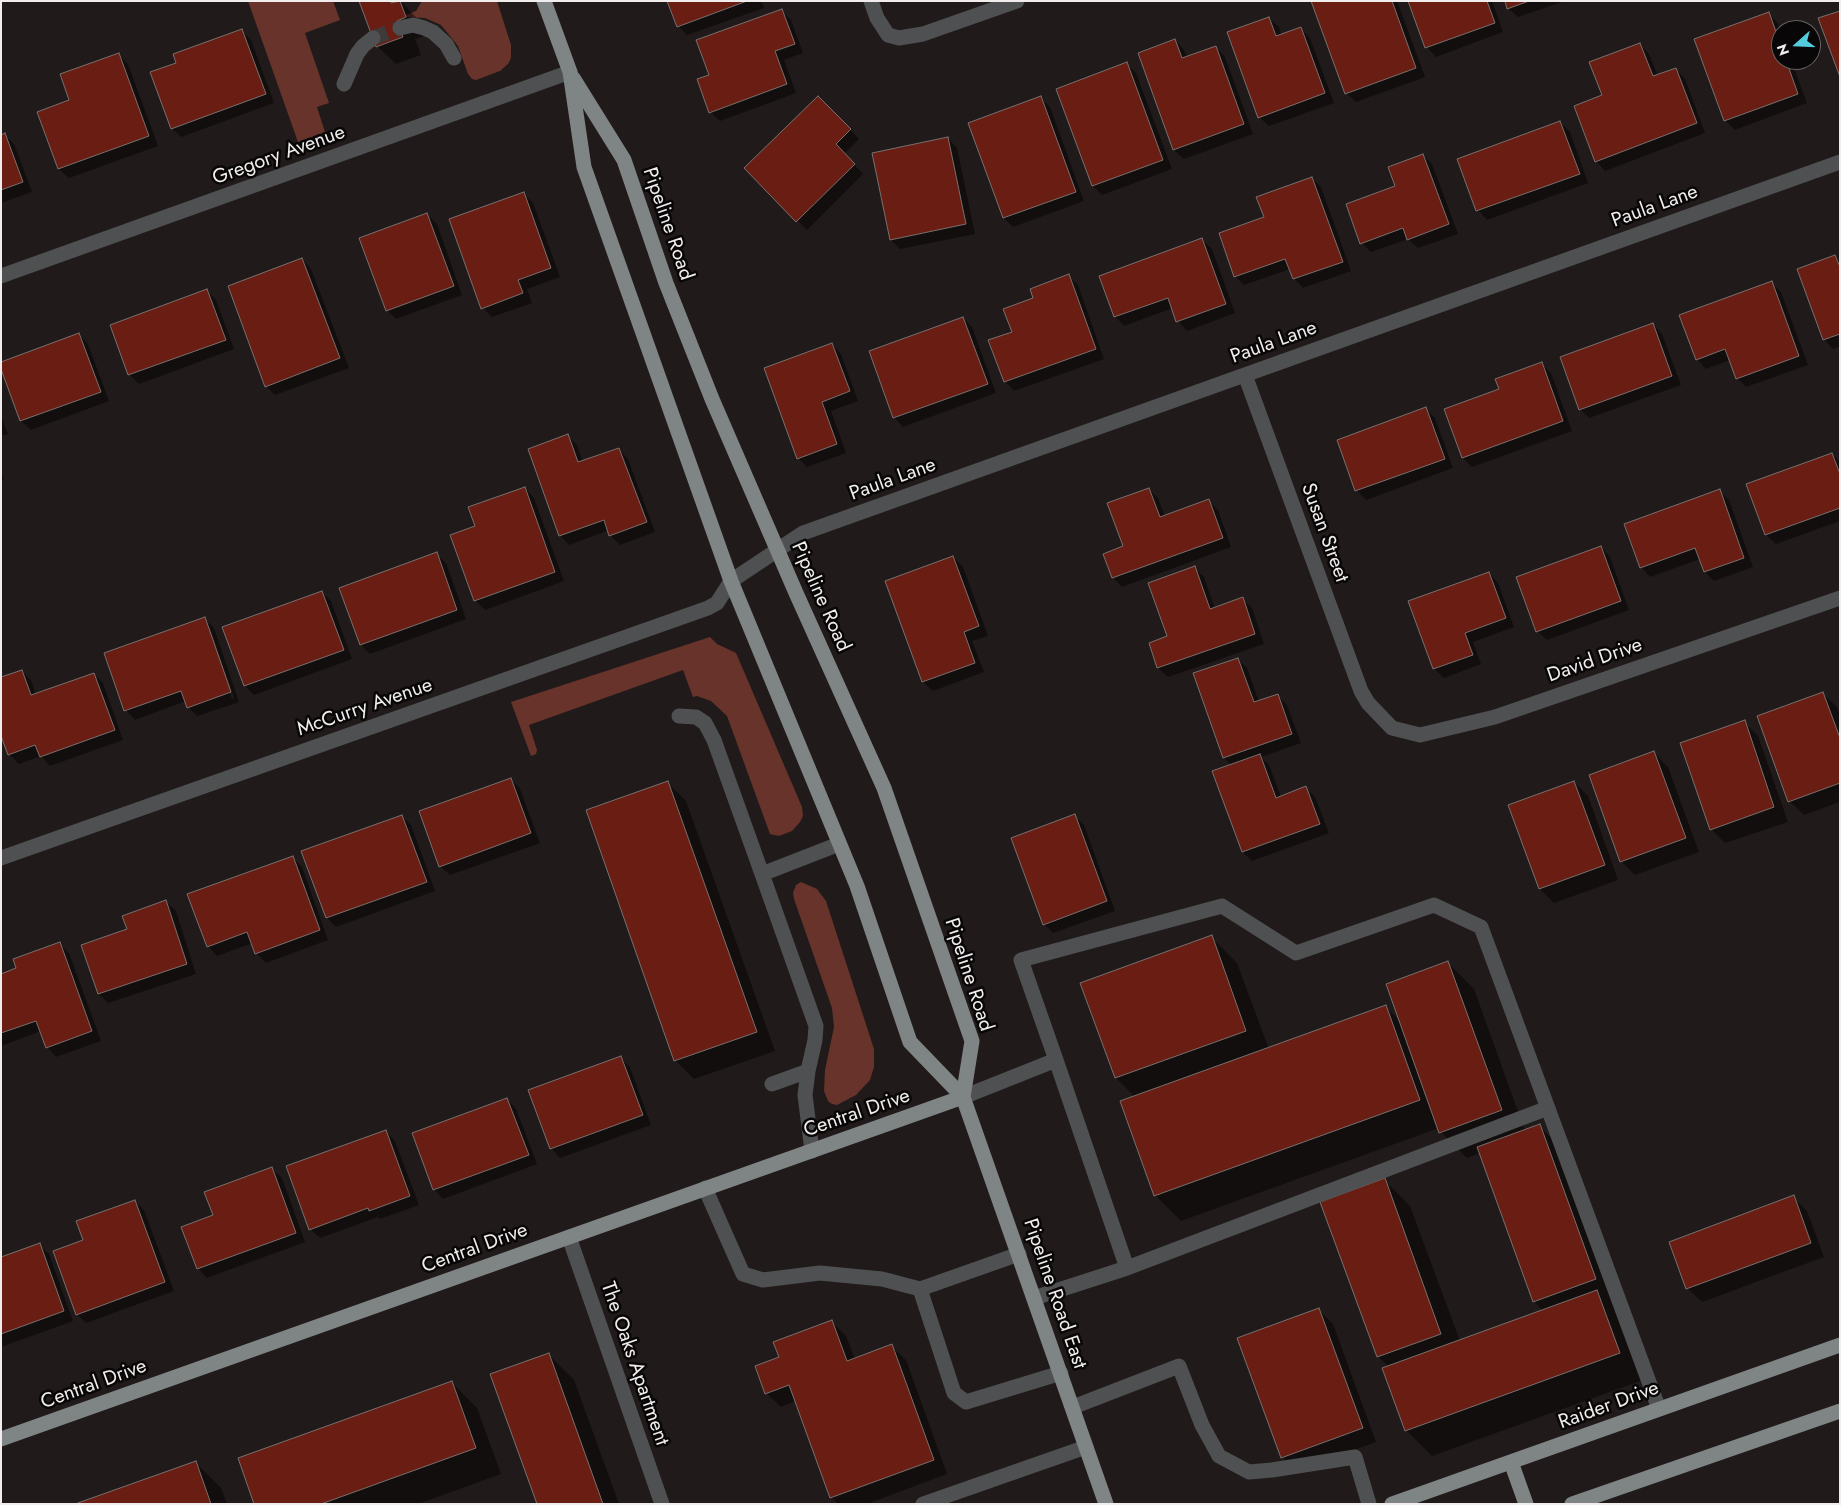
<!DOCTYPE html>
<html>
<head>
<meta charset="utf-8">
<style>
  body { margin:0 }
  #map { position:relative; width:1841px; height:1505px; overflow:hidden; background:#201b1a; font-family:Jost,sans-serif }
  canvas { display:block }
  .frame { position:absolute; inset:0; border:2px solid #f1eded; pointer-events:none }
  .north { position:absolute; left:1771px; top:20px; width:50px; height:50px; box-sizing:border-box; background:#080606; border:1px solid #656262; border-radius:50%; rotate:250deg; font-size:14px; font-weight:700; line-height:20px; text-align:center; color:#f1eded }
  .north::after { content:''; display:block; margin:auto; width:18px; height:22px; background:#54cadd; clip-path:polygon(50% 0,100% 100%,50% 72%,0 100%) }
</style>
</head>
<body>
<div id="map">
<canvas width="1841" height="1505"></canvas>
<div class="frame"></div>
<div class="north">N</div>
</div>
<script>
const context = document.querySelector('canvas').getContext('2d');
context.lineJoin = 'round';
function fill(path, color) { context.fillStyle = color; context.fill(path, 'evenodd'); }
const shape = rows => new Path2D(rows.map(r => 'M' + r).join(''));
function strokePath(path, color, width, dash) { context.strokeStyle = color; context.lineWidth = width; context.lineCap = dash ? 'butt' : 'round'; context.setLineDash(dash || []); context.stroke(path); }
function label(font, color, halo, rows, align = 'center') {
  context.font = font + ' Jost,sans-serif'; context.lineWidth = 5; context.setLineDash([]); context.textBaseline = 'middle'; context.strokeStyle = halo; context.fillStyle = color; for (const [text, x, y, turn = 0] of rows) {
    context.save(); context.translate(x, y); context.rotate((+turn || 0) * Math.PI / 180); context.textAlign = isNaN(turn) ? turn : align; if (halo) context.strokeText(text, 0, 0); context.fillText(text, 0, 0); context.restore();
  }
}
const green = shape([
  [248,1,333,1,340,20,305,33,329,103,317,107,325,132,298,142],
  [422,1,497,1,511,45,511,58,508,64,500,71,476,80,472,79,468,74,458,46,441,25,425,18,406,17,406,15,416,11],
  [710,637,717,644,736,653,802,807,803,816,800,822,792,831,779,836,770,834,727,716,711,701,697,696,693,697,683,670,529,725,537,750,536,754,531,756,511,702],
  [801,882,817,889,826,901,874,1049,874,1067,870,1080,856,1095,837,1105,832,1104,828,1101,824,1091,825,1070,834,1027,832,1008,794,899,793,893,796,885]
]);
const shadow = shape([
  [361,1,401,1,418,20,424,36,415,39,421,55,396,64,377,46],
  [669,1,761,1,764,8,687,35,678,26],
  [1313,1,1397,1,1425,77,1356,102,1346,93],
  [1410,1,1492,1,1503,32,1436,57,1427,47],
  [1506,1,1565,1,1518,17,1508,8],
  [782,11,791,20,803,53,784,60,796,93,720,121,710,112,711,75],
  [1768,14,1778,23,1781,32,1781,60,1791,60,1807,103,1735,130,1725,120],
  [1269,18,1279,27,1281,35,1300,28,1310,38,1334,103,1269,126,1259,117],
  [242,31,251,40,274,103,181,137,172,128,178,63],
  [1175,40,1184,50,1187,57,1216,47,1225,57,1253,134,1184,159,1174,150],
  [1640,44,1649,54,1658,76,1676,69,1685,79,1705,133,1605,171,1596,161,1603,96],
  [118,54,128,64,158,146,69,178,59,169,39,112,71,101],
  [1127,64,1136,73,1172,169,1102,195,1093,186],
  [818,97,859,139,844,154,863,174,807,230,746,168],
  [1041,98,1050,107,1084,201,1013,227,1004,218],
  [1560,122,1570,132,1588,183,1487,220,1478,210,1459,159],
  [5,135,14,144,32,192,1,203,1,136],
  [948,138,957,148,975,234,900,249,891,240],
  [1423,155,1432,164,1458,234,1418,248,1408,239,1371,252,1362,243,1396,187],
  [1312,178,1321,187,1351,271,1303,288,1294,278,1290,269,1244,285,1235,276,1265,218],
  [523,193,533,203,560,277,527,289,532,303,492,317,483,308],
  [427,215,437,224,462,295,396,319,387,310],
  [1202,240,1212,249,1235,313,1187,331,1178,321,1173,308,1124,326,1115,316],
  [1835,257,1840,261,1840,346,1833,349,1824,339],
  [302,259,311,269,349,368,275,395,266,386],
  [1069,276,1078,285,1104,359,1014,391,1005,381,1013,332,1034,299],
  [1772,283,1781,292,1808,365,1746,387,1737,378,1730,360,1706,369,1697,359],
  [207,291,216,300,234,349,139,384,129,374],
  [963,318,972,327,996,393,903,427,894,417],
  [1653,324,1662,334,1681,385,1589,418,1580,409],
  [79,335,88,344,109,401,31,430,21,421,1,365],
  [832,344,841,354,858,401,831,411,846,453,807,467,798,458],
  [1541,363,1551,373,1572,431,1472,467,1463,458,1501,390],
  [1426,409,1435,418,1453,468,1366,500,1357,490],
  [1,416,8,434,1,436],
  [568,436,577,445,583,462,619,449,628,459,655,532,620,545,610,535,609,530,569,545,560,535],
  [1832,454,1840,462,1840,521,1776,544,1766,535,1748,484],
  [1,471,4,479,1,480],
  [525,488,534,498,564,581,485,610,475,600,476,527],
  [1148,489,1158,498,1165,517,1209,501,1218,510,1231,547,1122,587,1113,577],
  [1719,491,1729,500,1753,567,1714,581,1705,572,1700,559,1650,577,1641,567],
  [1601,547,1610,557,1629,610,1547,640,1537,631],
  [436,554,446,563,466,619,370,654,361,645],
  [953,557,963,567,988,636,972,641,984,672,933,691,923,682,887,582],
  [1194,568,1204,577,1215,609,1242,599,1252,608,1264,644,1168,677,1158,668,1150,643,1168,637],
  [1489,573,1498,583,1514,627,1473,642,1481,664,1444,678,1434,669,1410,602],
  [322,592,331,601,352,659,254,695,245,686,224,628],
  [204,619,214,628,239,702,197,716,188,707,186,701,135,720,126,710],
  [207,628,210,628,234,698,232,699],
  [1237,659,1247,668,1259,702,1277,695,1287,705,1301,743,1261,757,1269,765,1281,797,1306,788,1315,797,1329,833,1252,861,1243,852,1232,766,1224,758],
  [22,671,31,680,36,695,93,674,103,683,123,740,50,766,41,756,19,764,9,754],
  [1822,693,1837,707,1840,716,1840,802,1804,815,1789,801],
  [1744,722,1758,736,1788,822,1725,843,1711,829],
  [1654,753,1668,767,1699,852,1635,875,1621,861],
  [511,779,520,789,540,843,450,875,440,866],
  [1574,782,1588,796,1618,880,1554,903,1540,889,1510,805],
  [668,783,686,801,775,1051,694,1079,676,1061,587,811],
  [402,816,411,825,435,891,336,927,327,918,303,852],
  [1075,816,1084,825,1115,911,1053,933,1044,924],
  [293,858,302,867,328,940,266,963,256,953,253,943,217,956,208,946],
  [166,902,176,911,196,974,108,1003,99,994,129,930],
  [1211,937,1237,963,1269,1049,1386,1007,1401,1022,1448,963,1474,989,1525,1131,1539,1126,1566,1152,1646,1379,1432,1456,1406,1430,1389,1367,1378,1357,1384,1180,1410,1206,1460,1341,1543,1311,1534,1301,1480,1153,1467,1158,1441,1132,1439,1128,1181,1221,1155,1195,1135,1097,1116,1078,1082,984],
  [59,944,69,953,101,1041,56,1057,47,1047,41,1031,1,1046,1,975,18,969],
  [621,1058,630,1067,651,1125,560,1158,551,1148],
  [507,1099,516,1109,537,1164,443,1199,434,1189],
  [386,1132,395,1141,419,1205,380,1219,378,1217,320,1238,310,1229],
  [272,1169,282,1178,305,1242,207,1278,198,1268,215,1216],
  [1793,1197,1807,1211,1824,1257,1702,1302,1687,1288],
  [135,1201,144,1210,174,1291,86,1323,77,1314,85,1241],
  [39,1245,49,1254,73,1321,1,1347,1,1258],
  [1319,1310,1333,1324,1376,1442,1296,1471,1282,1457],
  [832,1322,846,1336,855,1359,891,1346,906,1360,947,1474,867,1504,838,1504,831,1497,796,1401,781,1407,766,1393],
  [548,1354,574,1380,619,1504,538,1504],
  [451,1382,477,1408,501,1474,418,1504,256,1504],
  [195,1462,221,1488,227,1504,79,1504]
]);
const building = shape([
  [359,1,390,1,391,3,400,1,406,17,397,21,403,37,376,47,359,1],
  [667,1,747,1,677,27,667,1],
  [1311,1,1392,1,1416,68,1345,94,1311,1],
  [1408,1,1487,1,1495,23,1425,48,1408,1],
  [1505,1,1529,1,1507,9,1505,1],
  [782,9,795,44,775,51,787,84,709,113,697,79,709,75,696,40,782,9],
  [1840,11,1840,77,1818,18,1840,11],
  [1769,12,1781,46,1781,60,1786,60,1798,94,1724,121,1694,39,1769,12],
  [1269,17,1276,36,1301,27,1325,93,1258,118,1227,32,1269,17],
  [242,29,266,94,171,129,150,72,176,63,173,54,242,29],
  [1175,39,1182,58,1216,46,1244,124,1173,150,1138,53,1175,39],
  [1640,43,1653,76,1676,68,1697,123,1595,162,1574,106,1602,95,1589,62,1640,43],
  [119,53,149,136,58,169,37,112,69,100,60,74,119,53],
  [1127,62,1163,160,1092,186,1056,89,1127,62],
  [818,96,851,129,836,144,855,164,796,222,744,168,818,96],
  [1041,96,1076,192,1003,218,968,123,1041,96],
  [1560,121,1580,174,1476,211,1457,159,1560,121],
  [5,133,23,182,1,190,1,135,5,133],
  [948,137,966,224,890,240,872,153,948,137],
  [1423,154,1449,224,1407,240,1403,228,1360,244,1346,204,1395,186,1388,167,1423,154],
  [1312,177,1343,262,1293,279,1285,259,1234,277,1219,233,1264,217,1256,197,1312,177],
  [524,192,551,268,518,280,523,293,481,309,449,219,524,192],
  [427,213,454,286,386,311,359,238,427,213],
  [1202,238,1226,304,1176,322,1168,298,1114,317,1099,276,1202,238],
  [1835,255,1840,267,1840,334,1823,340,1797,269,1835,255],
  [302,258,340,358,265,387,228,286,302,258],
  [1069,274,1096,349,1004,382,988,340,1012,332,1003,309,1033,298,1030,289,1069,274],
  [1772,281,1799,356,1736,379,1725,349,1696,360,1679,315,1772,281],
  [207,289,226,340,128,375,110,325,207,289],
  [963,317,988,384,893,418,869,351,963,317],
  [1653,323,1672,376,1579,410,1560,357,1653,323],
  [79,333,101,392,20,421,1,369,1,362,79,333],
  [832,343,850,391,822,402,837,444,797,459,764,368,832,343],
  [1542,362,1563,421,1462,458,1444,409,1499,389,1495,379,1542,362],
  [1426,407,1445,459,1355,491,1337,440,1426,407],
  [568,434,578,462,619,448,647,522,609,536,604,520,559,536,528,449,568,434],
  [1832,453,1840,474,1840,508,1765,535,1746,484,1832,453],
  [525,487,555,572,474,601,450,535,475,526,468,507,525,487],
  [1149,488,1160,517,1209,499,1223,538,1112,578,1103,554,1123,546,1107,503,1149,488],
  [1720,489,1744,558,1704,572,1695,548,1640,568,1624,524,1720,489],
  [1601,546,1621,601,1536,632,1516,577,1601,546],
  [437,552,457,610,360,645,339,588,437,552],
  [953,556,979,626,964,632,975,663,922,682,885,581,953,556],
  [1195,566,1210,609,1243,597,1255,634,1157,668,1149,643,1167,636,1148,583,1195,566],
  [1489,572,1506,618,1465,633,1473,655,1433,669,1408,601,1489,572],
  [322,591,344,650,244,686,222,627,322,591],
  [205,617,231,692,187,708,181,691,124,711,104,653,205,617],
  [1238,658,1254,702,1278,694,1292,734,1223,758,1193,673,1238,658],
  [22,670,31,695,94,673,115,730,40,757,35,745,8,755,1,736,1,677,22,670],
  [1823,692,1840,738,1840,783,1788,802,1757,716,1823,692],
  [1745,720,1774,807,1710,830,1680,743,1745,720],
  [1654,751,1686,838,1620,862,1589,775,1654,751],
  [1260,754,1276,798,1306,786,1320,824,1242,852,1212,771,1260,754],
  [511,778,531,833,439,867,419,811,511,778],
  [668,781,757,1032,674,1061,586,810,668,781],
  [1574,781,1605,865,1539,889,1508,805,1574,781],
  [1075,814,1107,901,1043,925,1011,838,1075,814],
  [402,815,427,882,326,918,301,851,402,815],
  [293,856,320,930,255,954,247,932,207,947,187,894,293,856],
  [166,900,187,964,98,994,81,945,127,929,122,916,166,900],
  [1212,935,1246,1031,1115,1078,1080,983,1212,935],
  [60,942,92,1031,46,1048,36,1021,1,1033,1,974,16,968,13,959,60,942],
  [1448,961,1502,1110,1439,1133,1386,984,1448,961],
  [1386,1005,1420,1100,1154,1196,1120,1101,1386,1005],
  [621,1056,643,1115,550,1149,528,1090,621,1056],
  [507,1098,529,1155,433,1190,412,1133,507,1098],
  [1540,1124,1596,1279,1533,1302,1477,1147,1540,1124],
  [386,1130,410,1196,369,1211,368,1208,309,1230,286,1166,386,1130],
  [272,1167,296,1233,197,1269,181,1227,213,1215,204,1192,272,1167],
  [1385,1178,1441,1334,1377,1357,1320,1202,1385,1178],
  [1794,1195,1811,1243,1686,1289,1669,1242,1794,1195],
  [135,1200,165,1282,76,1315,53,1251,83,1240,76,1221,135,1200],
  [40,1243,64,1311,1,1334,1,1257,40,1243],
  [1597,1290,1620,1353,1405,1431,1382,1368,1597,1290],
  [1319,1308,1363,1428,1281,1458,1237,1338,1319,1308],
  [832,1320,847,1361,892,1344,934,1460,830,1498,789,1385,765,1394,755,1366,779,1357,773,1342,832,1320],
  [549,1353,603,1504,537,1504,490,1374,549,1353],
  [452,1381,476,1448,321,1504,254,1504,238,1458,452,1381],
  [196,1461,211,1504,75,1504,196,1461]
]);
const minorTunnel = shape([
  [373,38,400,28]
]);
const minor = shape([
  [871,1,877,18,888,35,899,38,923,34,1017,1],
  [400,28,413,25,424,28,433,32,446,44,454,58],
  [344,84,357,54,363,46,373,38],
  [1,276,570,72],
  [1245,375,1361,691,1368,703,1392,728,1420,735,1495,717,1840,598],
  [679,716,696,717,705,723,714,740,762,874],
  [1,858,708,608,717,603,731,581,803,533,1840,162],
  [772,1084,808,1071],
  [963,1097,1056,1060,1021,960,1222,906,1296,953,1434,905,1481,927,1659,1409],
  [812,1151,805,1095,808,1071,815,1040,816,1026,762,874,839,844],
  [705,1188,743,1274,763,1280,820,1273,882,1279,920,1289,954,1393,966,1402,1061,1373],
  [569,1237,662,1504],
  [1127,1268,1548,1108],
  [920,1289,1019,1254],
  [1034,1298,1127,1268,1056,1060],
  [1073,1407,1179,1366,1202,1425,1219,1456,1249,1472,1272,1470,1355,1457,1369,1504],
  [923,1504,1086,1447]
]);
const major = shape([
  [544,1,570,72,584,167,731,581,857,886,910,1042,963,1097,1106,1504],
  [573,78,624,160,666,283,712,399,796,593,884,788,972,1041,963,1097],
  [1,1439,963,1097],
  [1511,1462,1526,1504],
  [1392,1504,1840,1345],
  [1572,1504,1840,1411]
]);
const streetNames = [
  ["Gregory Avenue",279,156,-20],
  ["Paula Lane",1655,207,-20],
  ["Pipeline Road",667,224,71],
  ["Paula Lane",1274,343,-20],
  ["Paula Lane",893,480,-20],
  ["Susan Street",1324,533,70],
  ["Pipeline Road",820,597,66],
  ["David Drive",1595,661,-19],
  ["McCurry Avenue",365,708,-19],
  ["Pipeline Road",968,975,72],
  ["Central Drive",857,1114,-19],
  ["Central Drive",475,1249,-20],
  ["Pipeline Road East",1054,1294,71],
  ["The Oaks Apartment",634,1364,71],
  ["Central Drive",94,1385,-20],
  ["Raider Drive",1609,1406,-20]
];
fill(green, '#67332a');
fill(shadow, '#0007');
fill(building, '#6a1d12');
strokePath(building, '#77716f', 1);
strokePath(minorTunnel, '#3f3a3a', 15, [15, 8]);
strokePath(minor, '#4e5051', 15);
strokePath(major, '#7f8485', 15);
label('20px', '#f1eded', '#080606', streetNames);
</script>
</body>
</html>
